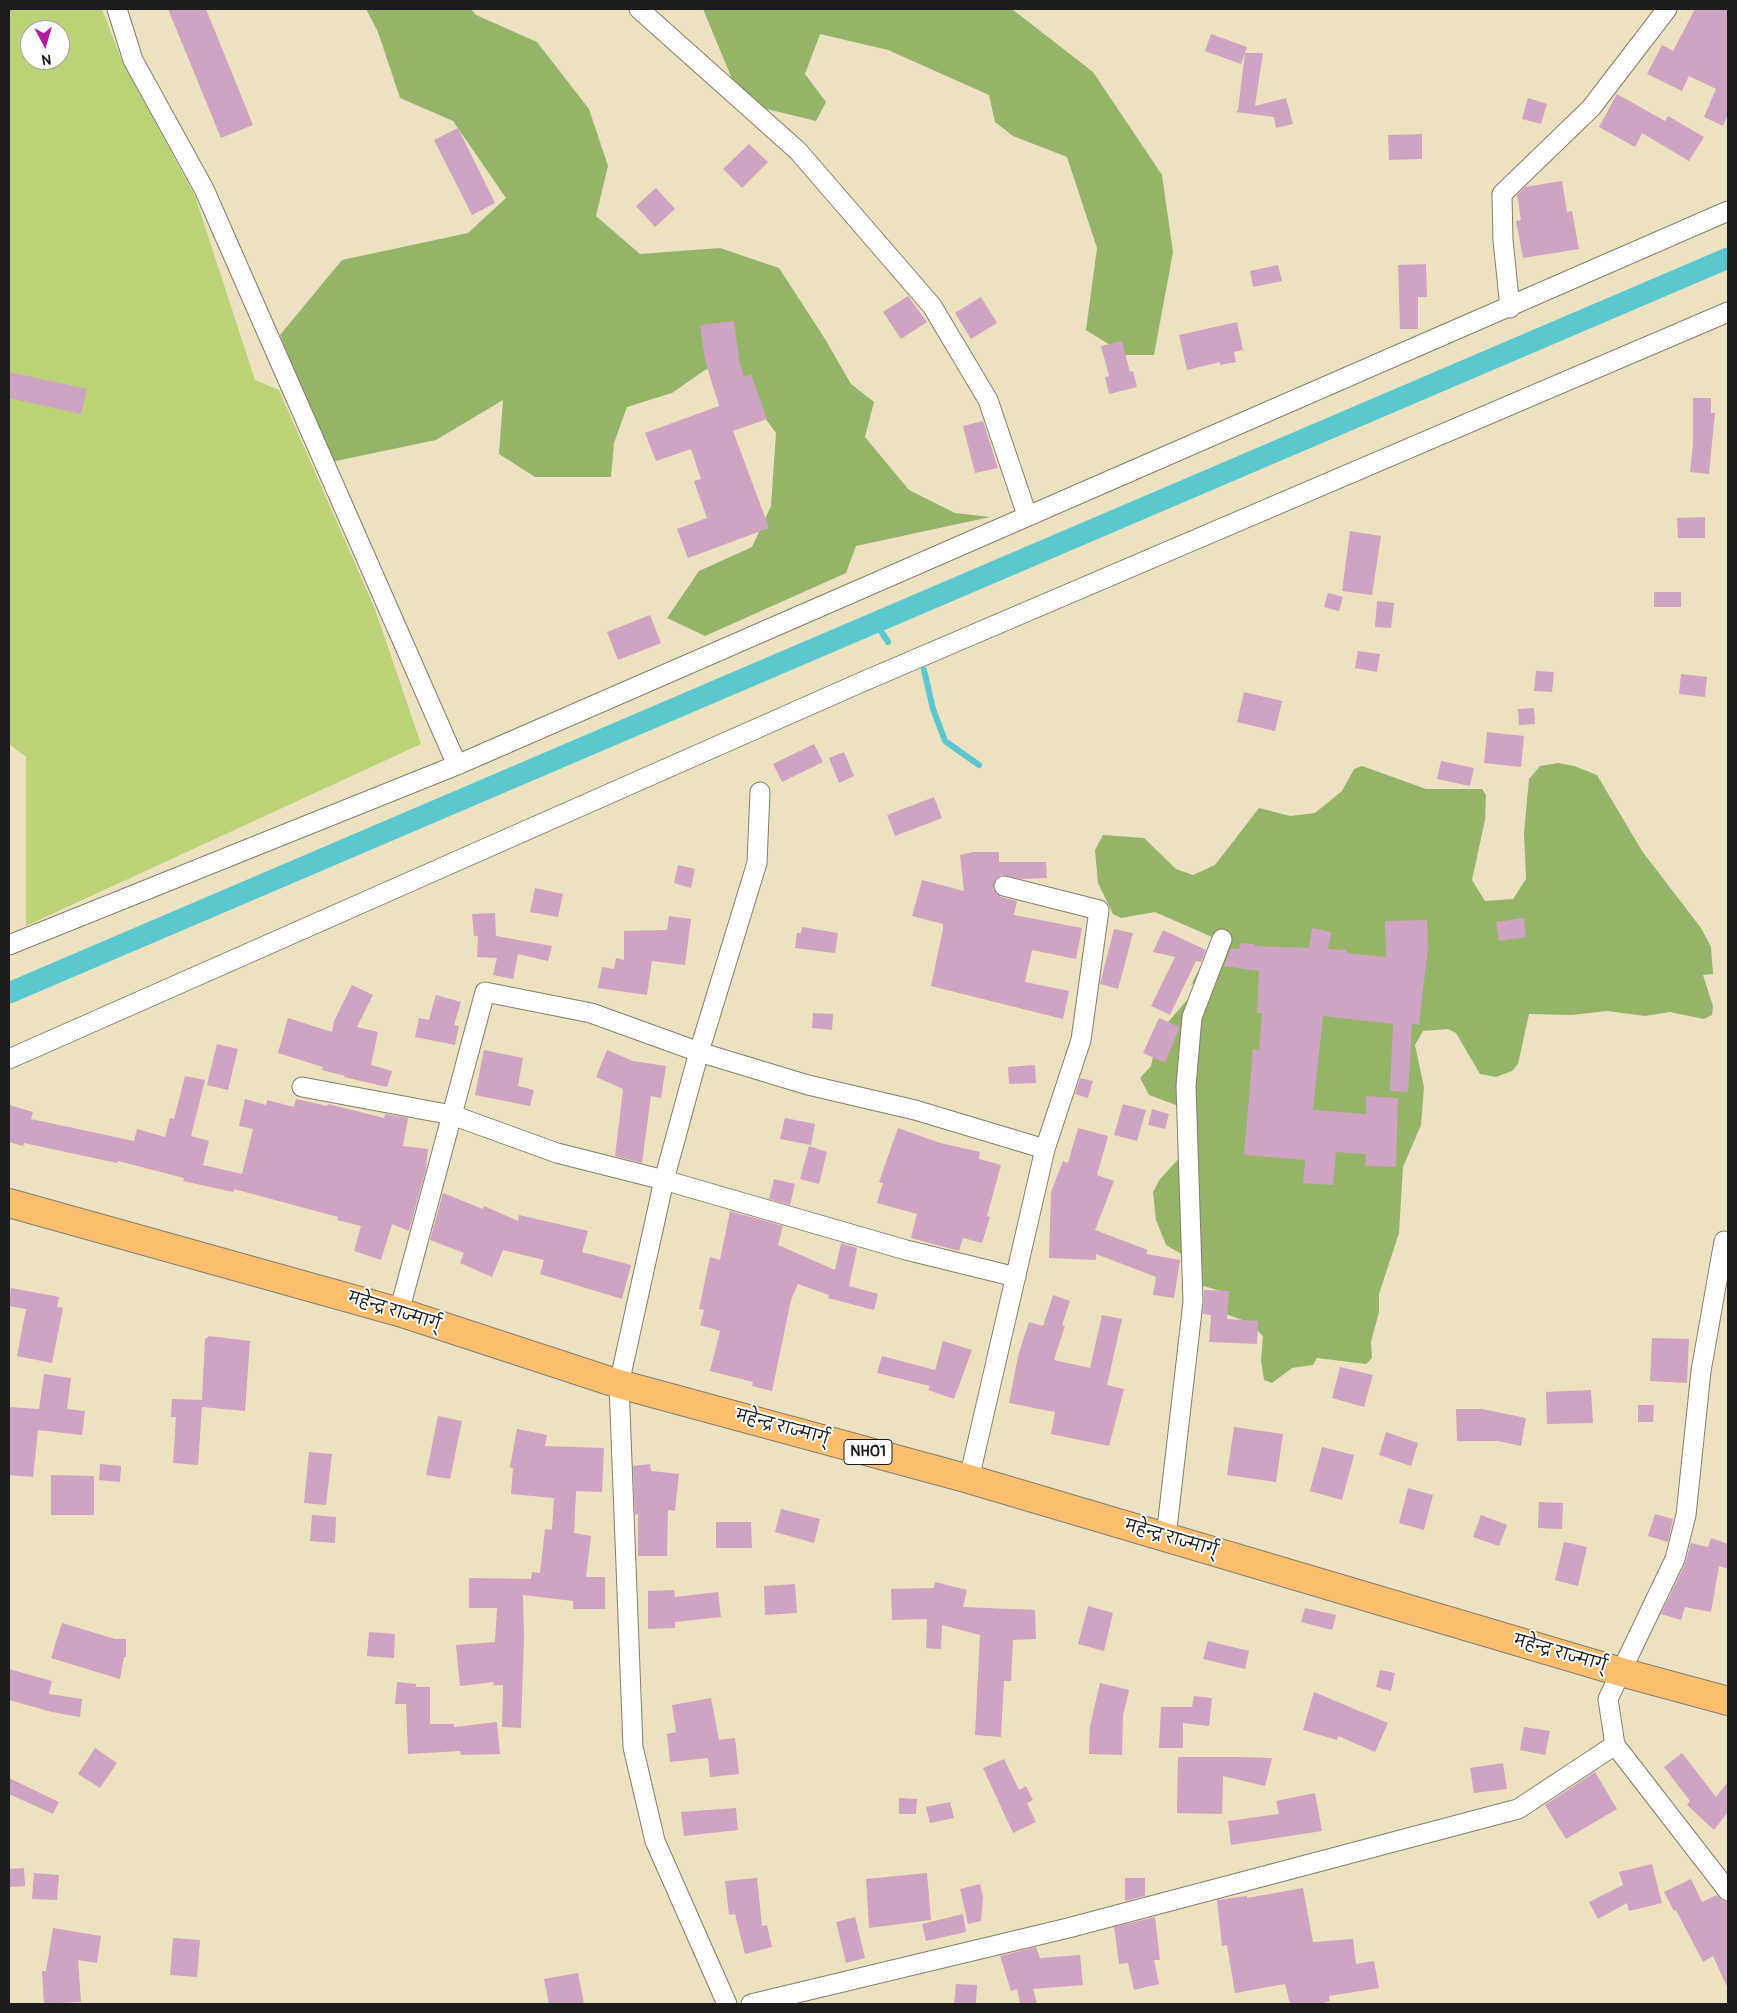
<!DOCTYPE html>
<html>
<head>
<meta charset="utf-8">
<style>
  body { margin:0 }
  #map { position:relative; width:1737px; height:2013px; overflow:hidden; background:#ece2c1; font-family:Pangolin,sans-serif }
  canvas { display:block }
  .frame { position:absolute; inset:0; border:10px solid #1c1c1c; pointer-events:none }
  .north { position:absolute; left:20px; top:20px; width:50px; height:50px; box-sizing:border-box; background:#fff; border:1px solid #a4a4a4; border-radius:50%; rotate:174deg; font-size:14px; font-weight:700; line-height:20px; text-align:center; color:#1c1c1c }
  .north::after { content:''; display:block; margin:auto; width:18px; height:22px; background:#b5179e; clip-path:polygon(50% 0,100% 100%,50% 72%,0 100%) }
</style>
</head>
<body>
<div id="map">
<canvas width="1737" height="2013"></canvas>
<div class="frame"></div>
<div class="north">N</div>
</div>
<script>
const context = document.querySelector('canvas').getContext('2d');
context.lineJoin = 'round';
function fill(path, color) { context.fillStyle = color; context.fill(path, 'evenodd'); }
const shape = rows => new Path2D(rows.map(r => 'M' + r).join(''));
function strokePath(path, color, width, dash) { context.strokeStyle = color; context.lineWidth = width; context.lineCap = dash ? 'butt' : 'round'; context.setLineDash(dash || []); context.stroke(path); }
function label(font, color, halo, rows, align = 'center') {
  context.font = font + ' Pangolin,"Playpen Sans Deva",sans-serif'; context.lineWidth = 4; context.setLineDash([]); context.textBaseline = 'middle'; context.strokeStyle = halo; context.fillStyle = color; for (const [text, x, y, turn = 0] of rows) {
    context.save(); context.translate(x, y); context.rotate((+turn || 0) * Math.PI / 180); context.textAlign = isNaN(turn) ? turn : align; if (halo) context.strokeText(text, 0, 0); context.fillText(text, 0, 0); context.restore();
  }
}
const green = shape([
  [9,9,102,9,122,61,195,196,255,380,279,390,375,609,421,744,26,926,26,757,9,744],
  [30,30,60,30,60,60,30,60]
]);
const forest = shape([
  [366,9,471,9,476,15,537,42,589,109,608,166,596,216,640,254,720,248,779,268,825,339,851,384,874,402,865,437,909,490,955,513,990,517,856,546,846,573,705,636,667,618,699,571,752,547,771,506,776,433,750,397,733,359,705,370,672,393,627,407,614,443,611,477,535,477,499,454,503,400,436,440,331,462,280,335,342,260,468,233,506,198,453,121,400,98,378,32],
  [703,9,1012,9,1093,72,1162,175,1173,252,1154,355,1126,355,1086,330,1097,248,1067,157,1013,136,995,122,989,95,888,50,820,34,805,74,826,102,816,121,742,103],
  [1558,763,1574,766,1597,775,1642,851,1701,928,1711,947,1713,974,1703,975,1713,1006,1712,1015,1704,1019,1670,1012,1645,1016,1607,1011,1571,1015,1529,1014,1518,1064,1512,1071,1496,1077,1480,1074,1456,1033,1448,1029,1423,1031,1415,1045,1424,1087,1421,1125,1403,1167,1399,1233,1379,1294,1379,1312,1371,1342,1372,1358,1366,1364,1317,1358,1313,1365,1292,1368,1272,1383,1264,1380,1261,1361,1263,1336,1250,1323,1226,1314,1221,1291,1189,1282,1190,1259,1166,1245,1156,1220,1153,1192,1160,1179,1183,1154,1183,1120,1176,1105,1149,1095,1140,1078,1151,1066,1158,1034,1187,1000,1205,984,1200,978,1191,985,1206,956,1212,937,1155,912,1121,918,1113,914,1098,883,1095,850,1103,835,1144,838,1176,869,1193,875,1215,865,1259,808,1290,816,1315,813,1342,791,1354,769,1362,766,1426,789,1482,789,1486,795,1485,820,1472,880,1485,901,1513,899,1526,879,1524,833,1529,779,1540,766]
]);
const stream = shape([
  [875,622,888,642],
  [924,670,933,709,945,741,979,765]
]);
const canal = shape([
  [9,993,1728,258]
]);
const building = shape([
  [168,9,206,9,253,125,221,138],
  [1695,9,1728,9,1728,114,1723,126,1704,117,1716,89,1689,76,1682,91,1647,74,1662,45,1673,51],
  [1211,34,1247,47,1241,64,1205,51],
  [1245,53,1263,53,1255,106,1286,98,1293,124,1276,128,1274,117,1236,112,1238,110],
  [1617,94,1665,121,1668,116,1704,137,1689,161,1642,133,1635,147,1599,127],
  [1528,98,1547,104,1541,124,1522,119],
  [458,128,495,203,472,215,434,140],
  [1422,134,1422,159,1389,160,1388,135],
  [749,144,768,162,742,188,723,169],
  [1562,181,1567,212,1572,211,1579,249,1523,258,1516,221,1521,220,1517,195,1525,187],
  [656,188,675,209,655,227,636,206],
  [1426,264,1427,297,1418,297,1418,329,1400,329,1398,265],
  [1278,265,1282,281,1253,287,1250,271],
  [908,296,927,322,901,339,883,312],
  [981,297,997,323,971,339,955,313],
  [734,321,739,360,744,377,751,374,767,419,733,431,769,528,688,558,677,529,707,518,694,481,701,479,691,449,656,461,645,433,719,406,705,360,700,325],
  [1237,322,1243,350,1234,352,1236,362,1220,365,1220,362,1187,370,1179,335],
  [1122,341,1130,372,1133,371,1137,387,1109,394,1105,377,1109,376,1101,346],
  [9,372,87,389,81,414,9,398],
  [1693,398,1711,398,1711,413,1715,413,1709,474,1690,472,1693,445],
  [983,421,998,468,975,473,963,426],
  [1705,517,1705,538,1678,538,1677,518],
  [1350,531,1381,536,1372,595,1342,591],
  [1654,592,1681,592,1681,607,1654,607],
  [1328,593,1343,597,1339,611,1324,607],
  [1377,601,1394,603,1391,628,1375,627],
  [650,615,661,643,618,660,607,632],
  [1358,651,1380,654,1377,672,1355,668],
  [1536,671,1554,672,1552,692,1534,691],
  [1681,674,1707,677,1705,697,1679,694],
  [1244,692,1282,701,1275,731,1237,722],
  [1534,708,1535,724,1519,725,1518,709],
  [1487,732,1524,736,1521,767,1484,763],
  [814,744,823,762,782,782,773,764],
  [844,752,854,776,839,783,829,758],
  [1441,761,1474,768,1470,786,1437,779],
  [934,797,942,818,895,836,887,815],
  [973,852,999,852,999,862,1046,862,1047,878,1021,879,1001,875,996,879,993,889,1001,897,1017,901,1014,915,1082,928,1076,959,1032,950,1025,982,1069,991,1063,1019,931,986,943,929,943,924,912,916,922,880,964,891,960,855],
  [678,865,695,869,691,888,674,883],
  [535,888,563,894,558,917,530,912],
  [495,913,496,936,552,946,548,961,518,954,513,979,493,975,497,958,477,957,478,936,474,936,472,914],
  [669,916,691,919,685,965,652,961,647,995,598,988,602,967,614,969,616,958,624,960,624,931,667,930],
  [1524,918,1526,937,1499,941,1496,922],
  [1427,920,1428,948,1419,1025,1412,1024,1408,1092,1390,1091,1393,1024,1323,1016,1313,1110,1366,1114,1366,1096,1398,1098,1396,1167,1365,1166,1366,1154,1336,1152,1333,1185,1303,1183,1305,1160,1244,1155,1253,1049,1259,1050,1262,1013,1257,1013,1259,971,1224,966,1231,948,1239,949,1240,943,1255,944,1254,946,1309,948,1312,928,1331,932,1328,949,1347,950,1347,953,1386,957,1385,921],
  [802,927,838,933,835,953,795,948,797,933,801,933],
  [1114,929,1133,933,1118,989,1100,984],
  [1163,930,1206,950,1201,962,1196,961,1170,1015,1151,1006,1175,957,1153,952],
  [352,985,373,995,357,1027,378,1032,371,1065,392,1071,387,1087,344,1077,345,1076,322,1070,323,1067,278,1053,288,1018,332,1032,334,1021],
  [436,995,461,1002,454,1025,459,1026,455,1045,415,1037,419,1018,429,1020],
  [813,1013,833,1014,832,1030,812,1028],
  [1159,1018,1180,1027,1165,1063,1143,1053],
  [217,1044,238,1049,228,1090,207,1085],
  [484,1050,523,1058,518,1086,534,1090,530,1106,475,1095],
  [607,1050,633,1061,666,1066,661,1098,651,1096,642,1163,615,1156,623,1089,596,1077],
  [1035,1065,1036,1083,1009,1084,1008,1067],
  [185,1076,205,1080,191,1136,209,1141,203,1165,242,1174,253,1129,239,1126,245,1099,266,1105,267,1100,294,1107,296,1099,327,1106,328,1104,384,1118,385,1114,408,1118,403,1146,428,1149,426,1169,409,1231,392,1224,381,1260,354,1251,361,1226,337,1220,338,1217,234,1189,233,1192,183,1181,184,1178,118,1161,117,1163,24,1143,23,1146,9,1142,9,1105,33,1112,31,1119,134,1141,137,1129,165,1137,170,1118,174,1119],
  [1080,1078,1093,1081,1088,1098,1075,1094],
  [1123,1104,1146,1110,1137,1141,1114,1135],
  [1152,1109,1169,1114,1165,1129,1148,1125],
  [785,1118,815,1124,811,1145,780,1139],
  [898,1128,940,1143,980,1152,979,1159,1001,1165,987,1216,990,1217,982,1243,963,1238,959,1251,911,1238,917,1214,877,1203,883,1183,879,1182],
  [1078,1128,1108,1136,1097,1175,1114,1181,1095,1230,1148,1250,1146,1254,1180,1260,1174,1298,1153,1295,1156,1277,1096,1254,1096,1260,1049,1258,1051,1192,1063,1161,1068,1163],
  [809,1146,827,1152,819,1184,800,1179],
  [774,1179,795,1184,790,1205,769,1199],
  [443,1193,483,1209,484,1206,518,1221,519,1215,588,1231,582,1252,631,1265,622,1299,540,1274,544,1260,503,1250,492,1277,460,1263,464,1253,430,1240],
  [730,1211,783,1226,778,1245,835,1270,841,1243,857,1248,849,1286,878,1294,874,1310,828,1298,829,1295,798,1284,791,1300,772,1391,752,1386,753,1382,710,1371,720,1331,700,1325,704,1310,699,1309,710,1257,720,1260],
  [11,1288,59,1297,57,1307,63,1308,52,1363,17,1356,26,1309,9,1306],
  [1204,1290,1229,1291,1227,1319,1258,1321,1257,1344,1209,1342,1211,1315,1203,1314],
  [1053,1295,1070,1301,1062,1325,1065,1326,1054,1360,1090,1368,1102,1315,1122,1319,1107,1385,1124,1389,1109,1446,1051,1434,1055,1412,1009,1403,1018,1356,1029,1322,1043,1326],
  [209,1336,250,1341,245,1411,202,1407,198,1465,173,1463,176,1417,171,1417,172,1399,202,1400,205,1339],
  [1652,1338,1689,1339,1687,1383,1650,1381],
  [943,1341,972,1350,954,1399,928,1390,930,1386,877,1373,882,1356,935,1370],
  [1340,1367,1373,1375,1364,1407,1332,1398],
  [44,1374,71,1378,67,1409,85,1411,82,1435,38,1430,33,1477,9,1475,9,1407,39,1409],
  [1591,1390,1593,1423,1547,1424,1546,1392],
  [1638,1405,1654,1405,1653,1422,1638,1422],
  [1456,1409,1482,1409,1526,1418,1521,1446,1498,1441,1457,1441],
  [438,1416,462,1421,450,1479,426,1475],
  [1234,1427,1283,1434,1276,1482,1227,1475],
  [517,1429,547,1435,545,1446,604,1448,602,1492,576,1491,574,1533,591,1536,586,1577,605,1577,605,1609,573,1609,573,1601,523,1595,524,1638,521,1728,502,1727,503,1685,493,1685,494,1682,460,1686,456,1645,495,1642,497,1608,469,1608,469,1578,531,1579,532,1572,540,1573,545,1529,552,1530,554,1498,511,1494,513,1468,510,1467],
  [1386,1432,1418,1443,1411,1466,1379,1455],
  [1322,1447,1354,1455,1342,1500,1310,1491],
  [309,1452,332,1454,326,1505,304,1503],
  [100,1464,121,1466,120,1482,99,1480],
  [650,1464,651,1471,679,1474,675,1511,668,1510,667,1556,638,1556,638,1514,635,1515,633,1466],
  [51,1475,94,1476,94,1515,51,1515],
  [1408,1488,1433,1495,1424,1530,1399,1523],
  [1539,1502,1563,1503,1562,1529,1538,1528],
  [781,1509,820,1519,814,1543,775,1532],
  [1655,1514,1673,1519,1668,1542,1648,1536],
  [312,1515,336,1517,335,1543,310,1541],
  [1481,1515,1507,1525,1499,1546,1473,1537],
  [716,1522,751,1522,752,1548,716,1548],
  [1711,1538,1728,1544,1728,1569,1719,1566,1711,1612,1685,1607,1681,1620,1661,1614,1685,1564,1691,1543,1708,1547],
  [1564,1542,1587,1547,1578,1586,1555,1580],
  [935,1582,967,1590,963,1607,1035,1610,1036,1639,1013,1640,1011,1681,1004,1681,1001,1737,975,1735,980,1635,942,1625,941,1649,926,1648,927,1619,892,1620,891,1589,934,1588],
  [795,1584,797,1613,765,1615,764,1586],
  [674,1590,675,1597,718,1592,721,1617,675,1622,675,1628,648,1629,648,1591],
  [1088,1606,1113,1613,1104,1651,1078,1644],
  [1305,1608,1336,1615,1332,1630,1301,1622],
  [62,1623,115,1639,126,1639,126,1657,124,1657,120,1679,51,1658],
  [369,1632,395,1634,394,1658,367,1656],
  [1208,1641,1249,1651,1245,1669,1203,1659],
  [9,1669,52,1681,49,1694,82,1699,80,1717,52,1712,9,1700],
  [1380,1670,1395,1673,1391,1691,1376,1687],
  [397,1682,416,1684,416,1687,430,1687,430,1724,454,1724,454,1727,497,1722,500,1754,461,1755,460,1751,408,1754,406,1704,395,1704],
  [1100,1683,1129,1690,1123,1715,1122,1755,1089,1754,1090,1726],
  [1314,1692,1388,1723,1375,1752,1338,1736,1337,1740,1303,1730],
  [1194,1696,1212,1698,1209,1726,1183,1723,1183,1748,1159,1748,1161,1707,1192,1707],
  [711,1698,719,1740,735,1738,739,1774,710,1777,708,1758,670,1762,667,1734,676,1732,672,1705],
  [1524,1727,1550,1731,1545,1755,1520,1750],
  [95,1748,117,1763,100,1788,78,1774],
  [1682,1753,1716,1797,1728,1782,1728,1812,1714,1830,1687,1805,1690,1801,1664,1767],
  [1178,1757,1244,1757,1272,1758,1265,1786,1223,1776,1222,1814,1177,1813],
  [1004,1759,1019,1790,1026,1786,1033,1800,1027,1803,1036,1822,1013,1833,983,1768],
  [1503,1763,1507,1789,1474,1793,1470,1768],
  [1595,1772,1617,1809,1566,1839,1545,1805],
  [9,1778,59,1802,53,1814,9,1794],
  [1315,1793,1322,1831,1231,1845,1228,1821,1279,1814,1276,1801],
  [899,1798,917,1799,916,1814,899,1814],
  [950,1802,954,1818,930,1823,926,1807],
  [736,1808,738,1830,684,1836,681,1812],
  [1652,1864,1662,1903,1629,1911,1627,1903,1598,1919,1589,1902,1623,1885,1619,1872],
  [24,1868,25,1886,9,1887,9,1869],
  [34,1873,59,1875,57,1900,32,1899],
  [927,1873,931,1920,869,1928,866,1879],
  [757,1878,762,1926,767,1925,772,1947,745,1954,735,1914,729,1915,725,1881],
  [1125,1878,1145,1878,1145,1896,1125,1901],
  [1691,1879,1702,1902,1717,1895,1723,1901,1728,1902,1728,1989,1713,1956,1703,1962,1676,1910,1674,1911,1664,1892],
  [980,1884,983,1897,981,1921,968,1924,960,1889],
  [1303,1888,1313,1942,1353,1939,1356,1964,1374,1961,1379,1988,1329,1996,1330,2001,1319,2004,1290,2004,1285,1984,1235,1993,1227,1945,1222,1946,1217,1900,1247,1896,1247,1898],
  [963,1914,966,1932,926,1941,922,1924],
  [855,1917,865,1958,846,1963,836,1922],
  [1155,1917,1160,1960,1154,1960,1159,1984,1134,1990,1128,1963,1119,1964,1114,1927],
  [53,1928,101,1936,97,1963,78,1960,81,2002,44,2004,42,1971,46,1971],
  [173,1938,200,1940,197,1977,170,1975],
  [1036,1947,1040,1958,1080,1955,1083,1985,1033,1989,1037,2004,1020,2004,1017,1989,1011,1991,1000,1956],
  [578,1973,584,2004,549,2004,544,1979],
  [956,1984,977,1985,976,2004,954,2004]
]);
const street = shape([
  [117,9,133,60,204,189,457,765],
  [639,9,798,151,932,306,988,400,1027,515],
  [1510,308,1503,240,1502,194,1591,108,1667,9],
  [9,945,457,765,1728,211],
  [9,1059,862,682,1728,312],
  [302,1087,452,1115,557,1153,664,1180,906,1250,1016,1277],
  [1724,1241,1701,1371,1686,1515,1675,1559,1608,1699,1615,1745,1728,1891],
  [399,1312,485,992,591,1013,699,1052,808,1085,915,1110,1045,1149],
  [969,1479,1045,1149,1081,1040,1099,910,1004,886],
  [1166,1537,1193,1302,1186,1086,1192,1017,1222,939],
  [727,2004,655,1841,633,1747,619,1384,664,1180,699,1052,757,863,760,792],
  [751,2004,1068,1928,1518,1809,1615,1745]
]);
const highway = shape([
  [9,1203,399,1312,619,1384,969,1479,1621,1672,1728,1701]
]);
const shields = [
  [868,1452,48]
];
const shieldNames = [
  ["NH01",868,1452]
];
const streetNames = [
  ["महेन्द्र राज्मार्ग्",394,1312,17],
  ["महेन्द्र राज्मार्ग्",782,1428,15],
  ["महेन्द्र राज्मार्ग्",1171,1539,16],
  ["महेन्द्र राज्मार्ग्",1560,1654,16]
];
fill(green, '#bcd276');
fill(forest, '#95b467');
strokePath(stream, '#5bc8cf', 6);
strokePath(canal, '#5bc8cf', 21);
fill(building, '#cda4c2');
strokePath(street, '#847f6e', 21);
strokePath(highway, '#847f6e', 30);
strokePath(street, '#fff', 19);
strokePath(highway, '#fabe6e', 28);
for (const [x, y, w] of shields) { const box = new Path2D(); box.roundRect(x - w / 2, y - 12.5, w, 25, 4); context.fillStyle = '#fff'; context.fill(box); strokePath(box, '#1c1c1c', 1); }
label('bold 15px', '#1c1c1c', null, shieldNames);
label('16px', '#1c1c1c', '#fff', streetNames);
</script>
</body>
</html>
